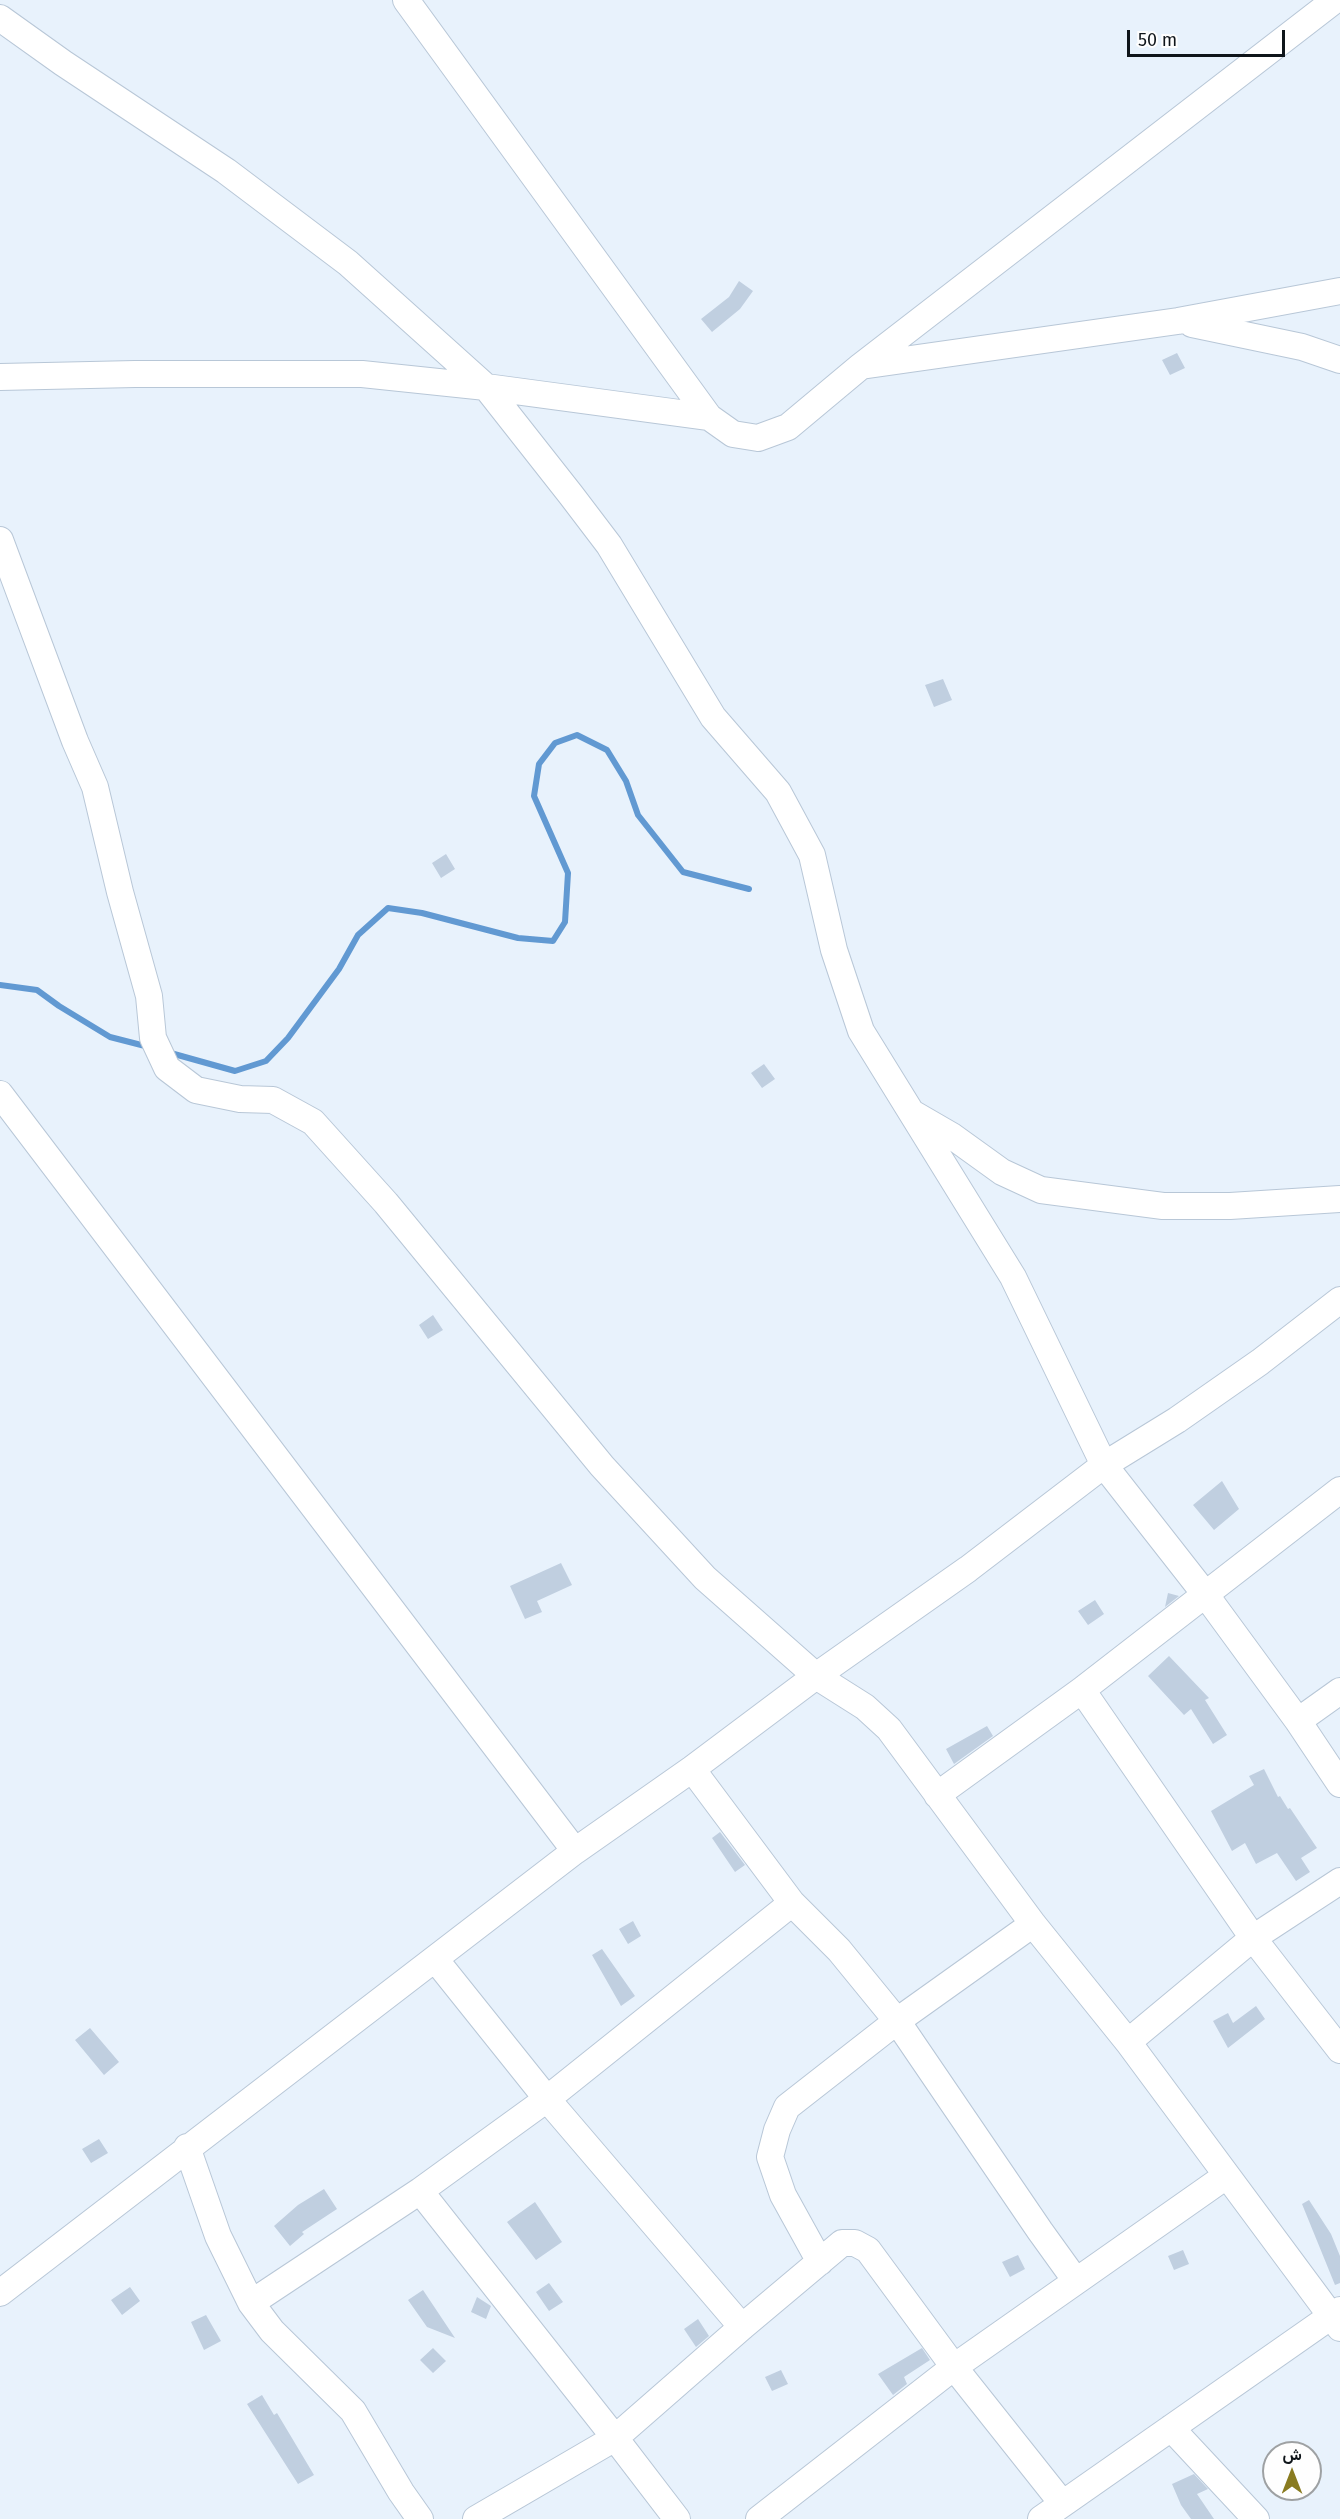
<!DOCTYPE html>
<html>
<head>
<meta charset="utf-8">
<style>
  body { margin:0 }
  #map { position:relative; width:1340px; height:2519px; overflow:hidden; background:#e8f2fc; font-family:"Fira Sans",Vazirmatn,sans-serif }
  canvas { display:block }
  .north { position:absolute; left:1262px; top:2441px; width:60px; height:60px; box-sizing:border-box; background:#fefefe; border:2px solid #9ea1a3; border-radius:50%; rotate:0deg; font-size:16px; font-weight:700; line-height:24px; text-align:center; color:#0f151a }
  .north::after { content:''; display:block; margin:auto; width:21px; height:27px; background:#897b20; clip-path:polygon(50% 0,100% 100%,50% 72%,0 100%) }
  .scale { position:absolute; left:1127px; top:30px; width:158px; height:27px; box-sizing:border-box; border:3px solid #0f151a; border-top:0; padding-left:8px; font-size:18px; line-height:21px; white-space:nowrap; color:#0f151a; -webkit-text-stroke:4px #fefefe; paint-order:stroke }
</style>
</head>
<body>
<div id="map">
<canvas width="1340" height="2519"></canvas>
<div class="north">ش</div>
<div class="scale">50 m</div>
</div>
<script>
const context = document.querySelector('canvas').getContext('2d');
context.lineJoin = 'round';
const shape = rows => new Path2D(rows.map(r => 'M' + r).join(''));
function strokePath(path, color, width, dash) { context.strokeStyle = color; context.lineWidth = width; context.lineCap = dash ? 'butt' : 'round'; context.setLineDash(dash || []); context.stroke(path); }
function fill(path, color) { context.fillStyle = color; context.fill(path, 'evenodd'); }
const stream = shape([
  [0,985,37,990,59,1006,110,1037,149,1047],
  [167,1052,235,1071,266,1061,288,1038,339,969,358,935,388,908,422,913,518,938,553,941,565,922,568,873,534,796,539,764,555,743,577,735,607,750,626,781,638,815,683,872,749,889]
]);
const building = shape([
  [739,281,753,291,740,309,712,332,701,319,729,297],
  [1177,353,1185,368,1170,375,1162,360],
  [943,679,952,700,934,707,925,685],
  [446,854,455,869,441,878,432,863],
  [764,1064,775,1079,762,1088,751,1073],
  [433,1315,443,1330,428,1339,419,1325],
  [1222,1481,1239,1509,1214,1530,1193,1505],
  [561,1563,572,1585,537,1601,542,1612,525,1619,510,1586],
  [1168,1593,1179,1596,1165,1607],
  [1095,1600,1104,1614,1088,1625,1078,1611],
  [1169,1656,1209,1698,1205,1700,1227,1735,1213,1744,1191,1709,1184,1715,1148,1676],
  [987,1726,993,1736,954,1764,946,1749],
  [1264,1769,1278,1797,1280,1796,1288,1809,1290,1808,1317,1848,1301,1858,1310,1872,1296,1881,1277,1853,1256,1864,1245,1843,1232,1851,1211,1811,1254,1785,1249,1776],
  [720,1832,745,1865,735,1872,712,1838],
  [633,1921,641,1936,628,1944,619,1929],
  [602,1949,635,1996,621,2006,592,1955],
  [1256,2006,1265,2019,1228,2048,1213,2021,1228,2013,1233,2023],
  [90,2028,119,2062,104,2075,75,2040],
  [99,2139,108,2153,91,2163,82,2149],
  [324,2189,337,2209,302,2232,304,2234,290,2246,274,2226,298,2205],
  [1309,2200,1331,2234,1340,2256,1340,2283,1335,2285,1302,2204],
  [535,2202,562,2242,536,2260,507,2222],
  [1183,2250,1189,2264,1174,2270,1168,2256],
  [1018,2255,1025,2269,1010,2277,1002,2262],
  [549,2283,563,2302,549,2311,536,2292],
  [130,2287,140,2301,122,2315,111,2300],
  [423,2290,455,2338,427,2327,408,2300],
  [477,2297,491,2306,486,2319,471,2312],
  [206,2315,221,2341,204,2350,191,2322],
  [698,2319,709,2336,696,2347,684,2329],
  [433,2348,446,2361,433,2373,420,2360],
  [922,2348,930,2360,904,2377,907,2384,893,2395,878,2374],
  [781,2370,788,2384,772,2391,765,2377],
  [262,2395,274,2415,277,2413,314,2475,298,2484,247,2404],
  [1194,2474,1208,2489,1197,2494,1214,2519,1191,2519,1181,2505,1172,2484]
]);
const minor = shape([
  [406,0,709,417,733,434,758,438,788,427,861,366,1335,0],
  [0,18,63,63,226,171,348,263,486,387,571,495,609,545,713,717,778,792,812,855,834,950,861,1031,1013,1277,1104,1465,1205,1594,1298,1721,1340,1784],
  [1192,324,1302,347,1340,360],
  [861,366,1178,321,1340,291],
  [0,377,135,374,362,374,486,387,709,417],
  [0,540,75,741,95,787,120,892,149,996,153,1038,167,1068,196,1090,240,1099,273,1100,313,1122,386,1203,602,1466,705,1578,816,1676,968,1569,1104,1465,1177,1420,1260,1362,1340,1300],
  [0,1094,575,1851],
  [914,1114,952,1136,1002,1172,1041,1190,1163,1206,1230,1206,1340,1199],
  [1082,1690,1253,1938,1340,2050],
  [1298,1721,1340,1691],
  [692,1769,792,1903,839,1950,897,2021,1040,2231,1076,2281],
  [937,1795,1082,1690,1340,1490],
  [435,1959,547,2099,742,2327],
  [1128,2042,1253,1938,1340,1881],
  [187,2147,218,2236,251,2303,272,2331,353,2411,401,2492,420,2519],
  [420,2191,615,2438,677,2519],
  [820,2262,783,2195,770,2157,777,2130,787,2107,897,2021,1033,1924],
  [0,2293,575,1851,692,1769,816,1676,865,1707,889,1729,1033,1924,1128,2042,1340,2328],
  [251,2303,420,2191,547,2099,792,1903],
  [1171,2428,1256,2519],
  [476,2519,615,2438,742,2327,842,2243,855,2243,868,2250,954,2367,1062,2503],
  [759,2519,954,2367,1226,2176],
  [1041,2519,1340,2310]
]);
strokePath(stream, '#6199d2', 6);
fill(building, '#c0cfe0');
strokePath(minor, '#b8c7d7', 28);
strokePath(minor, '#fff', 26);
</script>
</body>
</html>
